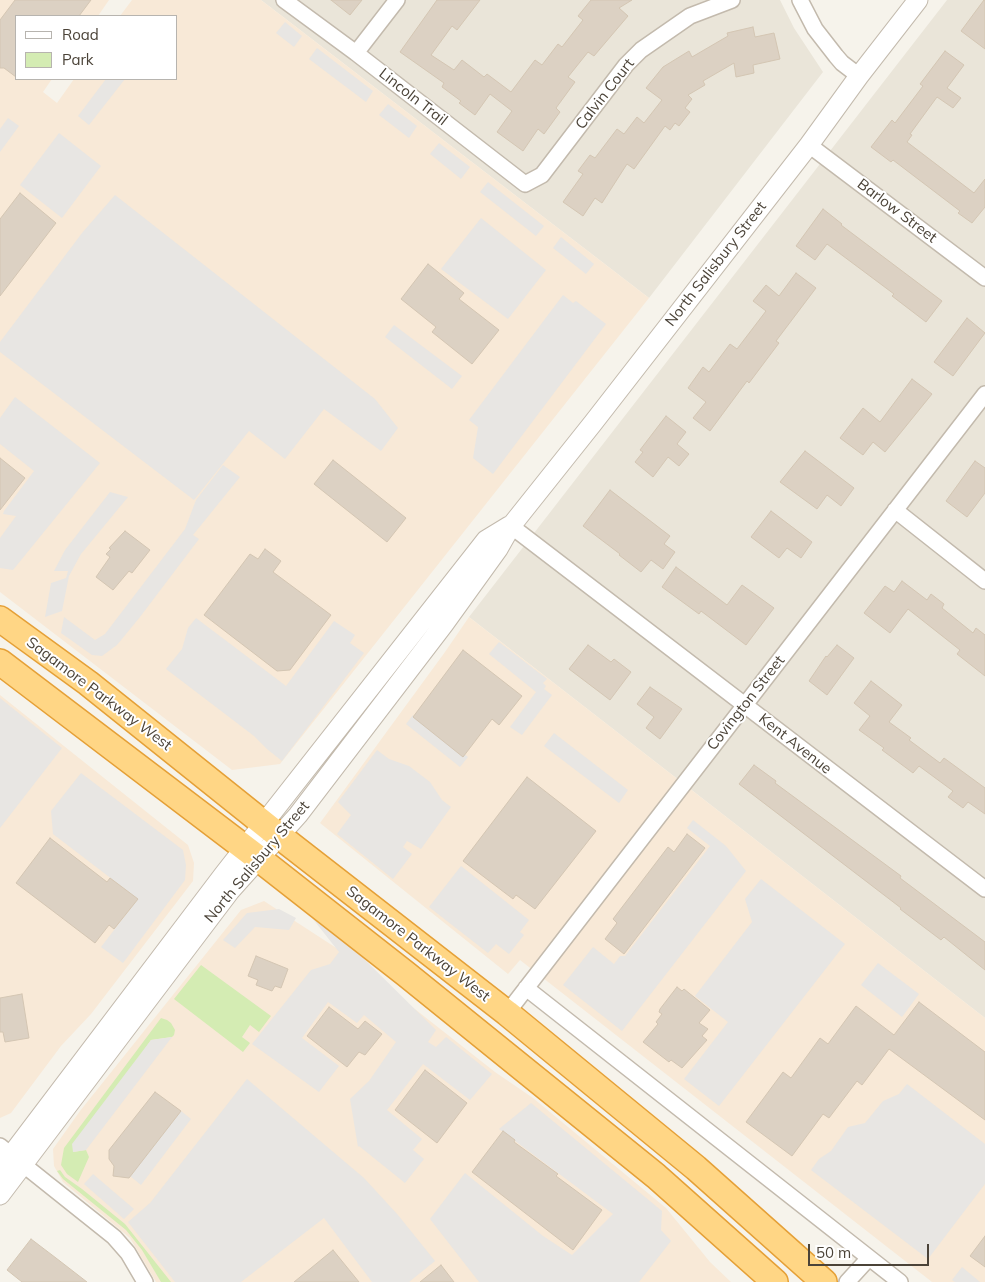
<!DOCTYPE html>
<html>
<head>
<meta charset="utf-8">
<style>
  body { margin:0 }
  #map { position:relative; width:985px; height:1282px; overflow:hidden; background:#f6f3eb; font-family:Mulish,sans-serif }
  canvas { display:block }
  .legend { position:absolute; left:15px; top:15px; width:162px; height:65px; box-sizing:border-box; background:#fff; border:1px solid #b7b4af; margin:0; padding:6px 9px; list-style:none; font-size:15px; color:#4b4338 }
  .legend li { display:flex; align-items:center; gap:10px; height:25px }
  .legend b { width:25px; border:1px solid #b7b4af }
  .scale { position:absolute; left:808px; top:1244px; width:121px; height:22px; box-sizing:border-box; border:2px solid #4b4338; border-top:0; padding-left:6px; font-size:15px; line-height:18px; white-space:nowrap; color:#4b4338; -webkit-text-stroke:4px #fff; paint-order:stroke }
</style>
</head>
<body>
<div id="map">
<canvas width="985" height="1282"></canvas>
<ul class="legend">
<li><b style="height:6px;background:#fff"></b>Road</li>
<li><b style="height:14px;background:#d4ecb3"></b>Park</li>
</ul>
<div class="scale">50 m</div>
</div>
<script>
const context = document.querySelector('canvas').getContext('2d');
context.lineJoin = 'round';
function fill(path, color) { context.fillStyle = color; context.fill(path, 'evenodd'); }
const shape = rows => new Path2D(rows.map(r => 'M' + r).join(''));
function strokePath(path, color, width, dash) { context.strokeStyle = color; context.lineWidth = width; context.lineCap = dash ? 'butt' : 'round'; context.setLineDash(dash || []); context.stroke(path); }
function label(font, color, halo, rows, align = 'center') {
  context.font = font + ' Mulish,sans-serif'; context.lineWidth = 4; context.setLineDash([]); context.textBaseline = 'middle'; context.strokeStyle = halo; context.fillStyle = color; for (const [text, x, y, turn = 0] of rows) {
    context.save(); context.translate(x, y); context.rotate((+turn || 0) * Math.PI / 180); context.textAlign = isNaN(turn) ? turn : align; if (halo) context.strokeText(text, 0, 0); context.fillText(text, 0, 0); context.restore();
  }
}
const residential = shape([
  [261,0,780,0,794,28,823,72,649,298],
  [947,0,985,0,985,1018,469,617]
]);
const commercial = shape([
  [0,0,109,0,98,16,16,16,16,79,52,79,43,92,57,103,74,79,176,79,176,16,120,16,132,0,261,0,649,298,280,764,232,770,0,592],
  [469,617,985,1018,985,1282,932,1282,520,960,508,974,320,823,445,652],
  [0,695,188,845,194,863,193,881,91,1014,61,1046,11,1113,0,1118],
  [264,901,341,951,495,1072,533,1098,666,1208,710,1262,731,1282,156,1282,130,1238,63,1182,54,1166,53,1149,80,1111,241,910]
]);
const green = shape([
  [201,965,271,1016,259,1032,250,1025,242,1037,250,1043,243,1052,174,999],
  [161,1018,167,1020,171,1023,175,1030,174,1035,172,1037,151,1040,73,1152,86,1150,89,1157,78,1182,67,1174,61,1165,64,1148],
  [60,1170,65,1177,82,1189,125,1224,171,1282,161,1282,142,1250,126,1230,63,1179,57,1171]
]);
const parking = shape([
  [285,22,302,36,294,47,276,33],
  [317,48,373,91,366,102,309,59],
  [106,79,125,79,89,125,78,116],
  [388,104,417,126,409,138,379,115],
  [8,118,19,126,0,152,0,129],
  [59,133,101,166,62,218,20,185],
  [439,143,470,167,461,179,430,154],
  [488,182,544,226,536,236,480,192],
  [115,195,375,399,398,428,381,451,324,409,285,459,249,431,194,500,0,352,0,342,82,233],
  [481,218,546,270,508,319,441,269],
  [561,237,594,264,586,274,553,248],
  [563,295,573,303,576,301,606,324,493,474,473,458,478,427,469,420],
  [394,325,462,376,452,389,385,337],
  [15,397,100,463,13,570,0,568,0,538,16,516,3,514,4,511,34,471,0,444,0,418],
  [223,465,240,477,193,535,199,539,140,617,117,645,102,656,92,655,61,633,64,617,95,640,105,634,185,529,196,500],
  [110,492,128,497,81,554,69,576,62,611,45,617,51,583,66,578,68,571,54,571,65,550],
  [196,618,286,686,334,621,355,635,350,643,364,653,282,761,267,749,254,736,166,669,182,649,188,628],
  [499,642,547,679,543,683,546,686,544,689,552,695,522,735,510,727,536,692,489,654],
  [0,698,62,748,0,828],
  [413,715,468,757,460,767,406,724],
  [554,733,628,790,619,803,544,746],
  [377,750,389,759,409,766,430,782,442,800,451,807,421,849,407,841,403,847,412,854,393,879,337,834,351,815,338,802],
  [81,773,183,850,186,865,185,880,123,963,101,947,138,899,53,834,51,811],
  [693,820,726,846,746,871,622,1031,563,985,593,947,614,964,620,956,625,956,710,846,687,828],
  [461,866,529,920,520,932,524,935,509,954,496,944,488,953,429,907],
  [275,871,436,1030,428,1042,436,1047,446,1037,492,1074,470,1100,423,1064,387,1110,422,1139,413,1150,424,1159,405,1183,359,1146,358,1147,350,1099,369,1081,396,1042,364,1015,357,1023,328,1002,302,1038,339,1066,319,1092,252,1044,311,970,330,964,339,952],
  [761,879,845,944,719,1106,684,1079,728,1022,695,996,752,922,745,899],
  [279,909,296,918,289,930,255,927,235,948,223,940,247,913],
  [878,963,919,994,902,1017,861,985],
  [172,1037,86,1150,73,1152,72,1144,151,1040],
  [247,1079,364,1178,398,1215,435,1261,409,1282,372,1282,324,1218,241,1282,175,1282,128,1222,150,1203],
  [907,1084,985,1144,985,1184,928,1259,811,1170,819,1159,831,1151,848,1127,865,1123,883,1101,899,1094],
  [531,1103,662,1211,661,1230,671,1241,639,1282,479,1282,430,1219,465,1173,543,1236,572,1255,613,1214,499,1129],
  [181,1111,191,1119,141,1185,130,1176],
  [93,1174,134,1209,124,1219,84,1184],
  [962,1267,980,1282,955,1282,952,1280]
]);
const building = shape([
  [15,0,91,0,79,16,16,16,16,77,4,68,0,68,0,20,15,0],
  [331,0,362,0,350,15,331,0],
  [437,0,480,0,457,30,452,26,431,55,454,70,462,60,484,77,487,74,511,92,535,60,542,65,558,44,562,47,583,20,578,16,591,0,632,0,619,8,628,16,594,56,588,52,568,77,575,82,556,108,560,112,544,134,538,129,523,151,497,132,512,111,490,94,475,115,459,103,461,101,442,87,444,83,400,52,437,0],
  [984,0,985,0,985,49,961,31,984,0],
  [753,27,755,37,774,33,780,59,753,65,754,73,736,77,734,63,703,81,705,85,688,95,692,99,685,108,690,112,679,126,675,123,670,130,665,126,634,169,627,164,602,203,595,198,583,216,563,202,583,174,578,171,590,155,595,158,617,129,624,134,637,117,644,123,662,100,646,88,663,67,689,51,692,57,728,36,727,33,753,27],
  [945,51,964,65,947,88,961,98,953,108,937,97,910,134,912,135,907,142,974,193,985,179,985,207,972,223,958,213,960,211,893,160,891,162,871,147,892,120,895,123,923,86,920,84,945,51],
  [20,193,56,223,0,296,0,219,20,193],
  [823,209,842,224,841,225,942,301,926,322,892,296,894,294,827,244,815,260,796,246,823,209],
  [428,264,464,293,459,299,499,330,472,364,432,332,436,327,401,299,428,264],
  [796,273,816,288,776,341,779,343,749,383,747,381,710,431,693,418,706,402,688,388,703,367,709,372,730,344,737,349,766,311,753,301,766,285,779,296,796,273],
  [967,318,985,333,953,376,934,362,967,318],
  [912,379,932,394,885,452,873,442,863,455,840,438,863,408,880,422,912,379],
  [666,416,686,432,677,444,689,454,679,466,668,457,653,477,635,462,643,452,640,450,666,416],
  [805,451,854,488,841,506,827,495,817,509,780,482,805,451],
  [0,458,25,478,0,510,0,458],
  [333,460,406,518,387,542,314,484,333,460],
  [975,461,985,468,985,493,967,517,946,501,975,461],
  [610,490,670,536,664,544,675,552,663,569,651,560,641,572,619,555,620,554,583,526,610,490],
  [771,511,812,542,801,558,787,548,779,558,751,537,771,511],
  [125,531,150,550,132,573,129,571,113,590,96,577,110,557,106,554,111,549,109,548,125,531],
  [265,549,281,561,273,572,331,615,290,670,277,671,204,615,250,554,258,559,265,549],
  [676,567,727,605,742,585,774,608,746,645,701,611,699,614,662,587,676,567],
  [902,581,927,600,931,594,944,604,942,608,973,633,976,628,985,635,985,676,957,654,960,650,908,609,890,633,864,613,885,586,894,592,902,581],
  [588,645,611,662,614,659,631,672,610,700,569,669,588,645],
  [837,645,854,658,827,695,809,681,826,656,827,657,837,645],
  [463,650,522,696,499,725,492,719,463,757,413,717,463,650],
  [871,681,902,705,889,722,911,738,909,740,940,763,944,758,985,788,985,814,968,802,963,808,948,797,953,791,919,766,913,773,882,750,884,748,859,730,870,716,854,703,871,681],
  [650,687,682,709,660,739,646,728,654,717,637,704,650,687],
  [754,765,776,781,775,783,901,876,900,878,985,942,985,970,944,937,941,940,900,909,901,908,739,784,754,765],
  [527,777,596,831,535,909,516,895,513,899,463,861,527,777],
  [687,834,705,848,624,954,605,939,617,923,613,919,668,847,674,852,687,834],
  [50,838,107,882,110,878,138,899,114,929,109,925,95,943,16,883,50,838],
  [256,956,288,969,281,988,275,986,272,991,256,985,258,980,248,976,256,956],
  [677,987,682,991,684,989,710,1010,699,1023,708,1029,702,1036,707,1040,682,1068,671,1060,669,1062,643,1042,658,1024,656,1022,662,1014,659,1012,660,1009,677,987],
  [22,994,29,1038,5,1042,3,1032,0,1032,0,998,22,994],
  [919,1002,985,1052,985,1120,889,1049,862,1085,857,1081,829,1118,823,1114,792,1156,746,1122,783,1072,791,1078,820,1038,828,1044,856,1006,894,1035,919,1002],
  [329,1007,358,1029,365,1021,382,1034,365,1055,359,1052,347,1067,307,1036,329,1007],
  [425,1070,467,1103,437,1143,395,1110,425,1070],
  [155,1092,181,1111,129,1178,113,1176,114,1166,109,1159,109,1150,155,1092],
  [503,1131,515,1140,514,1142,558,1174,556,1176,602,1210,573,1250,472,1172,503,1131],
  [985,1236,985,1267,970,1256,985,1236],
  [31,1239,56,1258,87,1282,22,1282,7,1270,31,1239],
  [333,1250,359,1282,294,1282,333,1250],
  [441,1265,454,1282,420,1282,441,1265]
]);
const minor = shape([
  [284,0,356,53,525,184,542,175,626,65,641,50,690,16,732,0],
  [800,0,815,29,836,56,842,63,859,76],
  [356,53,397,0],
  [809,145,985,278],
  [895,510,985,581],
  [511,526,985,889],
  [526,988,900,1282],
  [507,1013,985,394],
  [0,1146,114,1237,128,1253,145,1282],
  [847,1282,869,1258]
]);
const tertiary = shape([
  [0,1170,224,874,486,540,509,526],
  [0,1195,230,891,298,815,444,624,498,549,511,526,593,423,809,145,859,76,918,0]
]);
const trunk = shape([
  [0,619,88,683,278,835,507,1013,696,1168,824,1282],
  [0,662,258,858,406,974,656,1176,775,1282]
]);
const streetNames = [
  ["Calvin Court",605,94,-52],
  ["Lincoln Trail",413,97,38],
  ["Barlow Street",897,211,37],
  ["North Salisbury Street",716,264,-52],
  ["Sagamore Parkway West",99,694,37],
  ["Covington Street",746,703,-52],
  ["Kent Avenue",795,744,38],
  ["North Salisbury Street",257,862,-50],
  ["Sagamore Parkway West",418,944,38]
];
fill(residential, '#eae5d9');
fill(commercial, '#f8e9d7');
fill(green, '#d4ecb3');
fill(parking, '#e8e6e3');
fill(building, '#dcd1c3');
strokePath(building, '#d4c6b3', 1);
strokePath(minor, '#c3baad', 18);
strokePath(tertiary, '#c3baad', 21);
strokePath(trunk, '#e5a037', 28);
strokePath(minor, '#fff', 15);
strokePath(tertiary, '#fff', 19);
strokePath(trunk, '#ffd685', 25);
label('15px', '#4b4338', '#fff', streetNames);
</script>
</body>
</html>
